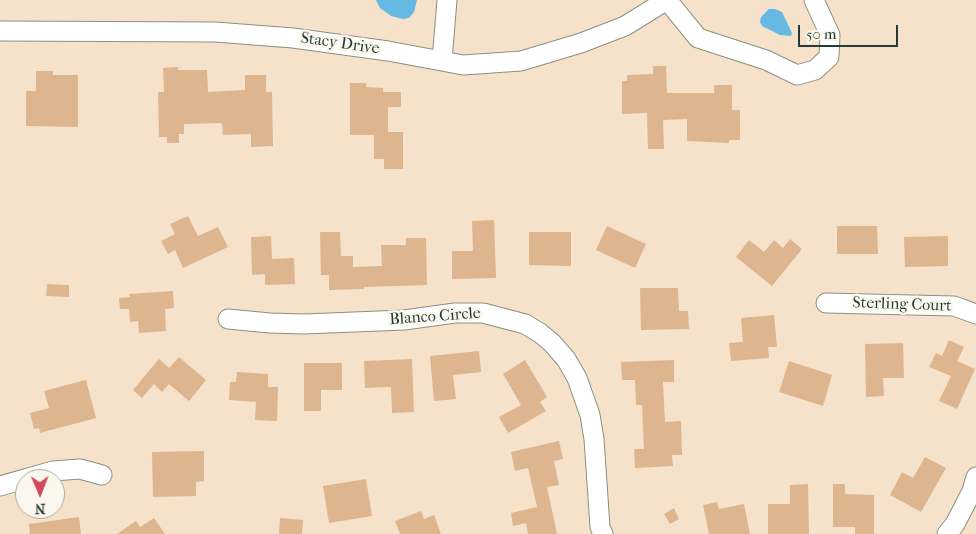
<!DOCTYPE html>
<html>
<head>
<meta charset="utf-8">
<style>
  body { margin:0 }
  #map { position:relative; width:976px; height:534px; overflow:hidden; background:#f6e2ca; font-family:"IM FELL French Canon",serif }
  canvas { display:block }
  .north { position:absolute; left:15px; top:469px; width:50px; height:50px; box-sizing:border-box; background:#fbf7ec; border:1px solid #a3ada2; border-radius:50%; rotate:179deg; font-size:14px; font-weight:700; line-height:20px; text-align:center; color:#1f3d34 }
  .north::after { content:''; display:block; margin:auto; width:18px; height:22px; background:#d1495b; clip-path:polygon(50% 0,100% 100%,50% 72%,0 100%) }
  .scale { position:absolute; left:798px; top:25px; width:100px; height:22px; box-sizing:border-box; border:2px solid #1f3d34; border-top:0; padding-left:6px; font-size:15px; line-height:18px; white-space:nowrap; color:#1f3d34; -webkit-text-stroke:4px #fbf7ec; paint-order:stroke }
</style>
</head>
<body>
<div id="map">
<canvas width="976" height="534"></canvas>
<div class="north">N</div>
<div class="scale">50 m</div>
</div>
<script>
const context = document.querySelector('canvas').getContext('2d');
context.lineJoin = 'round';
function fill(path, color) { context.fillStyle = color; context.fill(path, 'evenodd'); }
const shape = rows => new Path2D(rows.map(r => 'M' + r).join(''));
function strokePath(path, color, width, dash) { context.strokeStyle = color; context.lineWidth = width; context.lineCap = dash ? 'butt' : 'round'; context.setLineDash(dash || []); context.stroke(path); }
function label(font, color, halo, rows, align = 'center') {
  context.font = font + ' "IM FELL French Canon",serif'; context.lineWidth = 5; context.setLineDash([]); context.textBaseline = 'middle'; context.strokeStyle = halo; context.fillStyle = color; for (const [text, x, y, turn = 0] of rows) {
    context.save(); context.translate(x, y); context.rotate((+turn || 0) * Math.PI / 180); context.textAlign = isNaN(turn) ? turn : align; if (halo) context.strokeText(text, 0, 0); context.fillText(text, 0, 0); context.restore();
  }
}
const water = shape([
  [376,0,417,0,414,12,409,18,403,19,391,16,380,8],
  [769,9,775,9,782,12,792,33,791,36,780,35,762,26,760,22,761,17]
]);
const building = shape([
  [653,66,666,66,667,93,714,93,714,85,732,85,732,110,740,110,740,140,729,140,729,143,687,141,687,119,663,120,664,149,648,149,647,113,622,114,622,81,627,81,627,75,653,74],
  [178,67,178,70,207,70,208,92,245,90,245,75,266,75,266,92,272,92,273,146,251,147,251,134,223,135,222,123,184,124,184,134,179,134,179,143,167,143,167,137,159,137,158,92,164,92,163,68],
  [36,71,53,71,53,75,78,75,78,127,26,126,26,91,36,91],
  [350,83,366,83,366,87,383,88,383,92,401,92,401,107,388,107,388,132,403,132,403,169,384,169,384,159,374,159,374,135,350,135],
  [188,216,198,236,218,227,228,247,183,268,175,250,168,254,161,241,175,234,170,224],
  [494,220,496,278,452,279,452,251,473,251,472,221],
  [607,226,646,244,635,268,596,250],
  [837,226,877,226,878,254,837,254],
  [320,232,340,232,341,256,353,256,353,267,382,266,381,245,406,245,406,238,426,238,427,285,364,287,364,289,329,290,329,275,321,275],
  [529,232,571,232,571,266,529,265],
  [271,236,272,259,294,258,295,284,265,285,265,274,252,275,251,237],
  [948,236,948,266,905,267,904,237],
  [790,239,802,249,772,286,736,257,749,240,764,252,774,240,783,248],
  [47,284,69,285,69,297,46,296],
  [640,288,678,288,679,311,688,311,689,329,641,330],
  [173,291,174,308,165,309,166,331,139,333,138,321,130,322,129,309,120,309,119,298,130,297,129,294],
  [774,315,777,347,768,347,769,358,731,361,729,343,743,342,741,318],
  [949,340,964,347,957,361,975,369,957,409,939,401,951,376,929,367,936,353,942,356],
  [903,343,904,378,883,378,884,396,866,397,865,344],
  [479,351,481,372,453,375,456,399,434,401,430,356],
  [179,357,206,380,189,401,169,384,162,392,154,384,142,398,133,390,159,359,169,368],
  [412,359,414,412,392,413,391,387,365,388,364,361],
  [525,360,547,397,540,402,546,411,508,433,499,417,521,405,503,374],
  [674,360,674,382,663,382,665,422,681,421,682,455,672,455,673,466,635,468,634,449,644,449,642,405,636,405,635,380,622,380,621,362],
  [789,361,832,375,823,406,779,392],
  [304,363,342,363,342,390,321,390,321,411,304,411],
  [237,372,268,374,268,387,278,387,277,421,255,420,256,402,229,400,230,382,236,382],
  [86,380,96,418,40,433,39,428,34,429,30,413,49,408,44,391],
  [559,441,563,459,554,461,559,485,547,487,557,534,528,534,526,523,513,526,511,513,537,507,528,468,515,471,511,452],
  [204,451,204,481,196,482,196,496,153,497,152,452],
  [925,457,946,468,921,512,890,495,902,472,913,478],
  [366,479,372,516,329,523,323,486],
  [808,484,809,534,768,534,768,504,790,504,790,485],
  [833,484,845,484,845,494,874,495,874,534,855,534,855,527,833,527],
  [717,502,719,509,744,504,750,534,709,534,703,505],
  [674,508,679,519,670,524,664,514],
  [421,511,424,519,434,515,441,534,400,534,395,521],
  [79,517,81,534,30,534,29,524],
  [154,518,165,534,117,534,136,521,140,527],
  [280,518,303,520,302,534,279,534]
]);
const minor = shape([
  [0,31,215,32,293,38,388,51,463,65,521,61,581,43,625,26,667,0,698,38,766,60,797,75,815,70,829,57,830,35,814,0],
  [442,61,447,0],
  [826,303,954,306,976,314],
  [228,319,270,323,304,324,404,320,455,313,483,313,525,324,540,333,552,343,566,359,577,378,590,415,594,439,600,527,603,534],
  [0,486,53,471,80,469,102,475],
  [947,534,955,524,972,491,976,477]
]);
const streetNames = [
  ["Stacy Drive",340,44,8],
  ["Sterling Court",902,305,2],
  ["Blanco Circle",435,317,-4]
];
fill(water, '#66b9e2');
fill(building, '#ddb58f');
strokePath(minor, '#8a907f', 21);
strokePath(minor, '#fff', 19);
label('16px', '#1f3d34', '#fbf7ec', streetNames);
</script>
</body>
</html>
